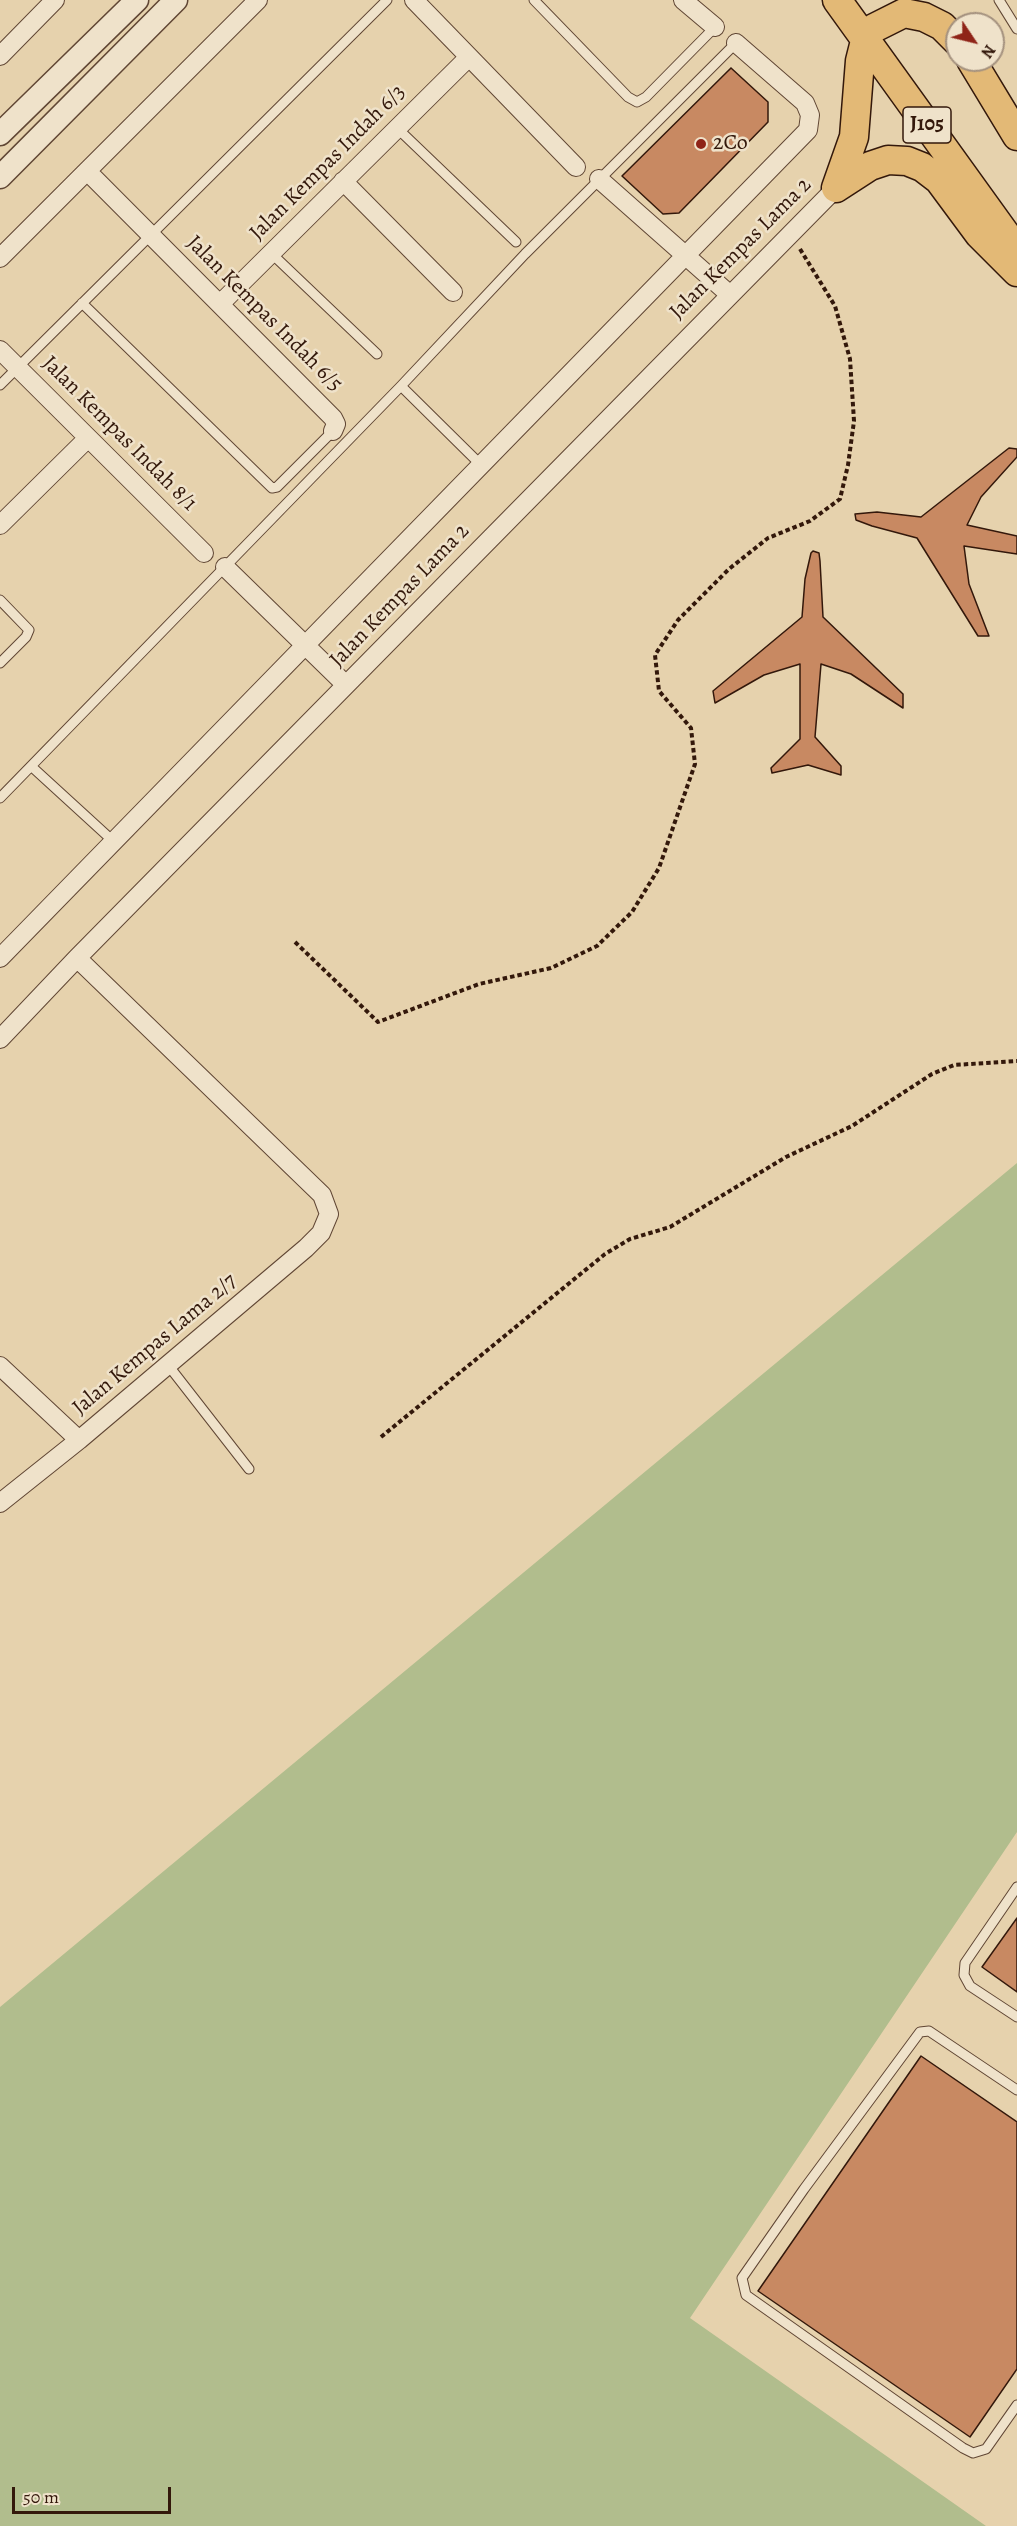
<!DOCTYPE html>
<html>
<head>
<meta charset="utf-8">
<style>
  body { margin:0 }
  #map { position:relative; width:1017px; height:2526px; overflow:hidden; background:#e6d2ad; font-family:Alegreya,serif }
  canvas { display:block }
  .north { position:absolute; left:945px; top:12px; width:60px; height:60px; box-sizing:border-box; background:#efe2ca; border:2px solid #a4917e; border-radius:50%; rotate:125deg; font-size:16px; font-weight:700; line-height:24px; text-align:center; color:#33180b }
  .north::after { content:''; display:block; margin:auto; width:21px; height:27px; background:#8f2418; clip-path:polygon(50% 0,100% 100%,50% 72%,0 100%) }
  .scale { position:absolute; left:12px; top:2487px; width:159px; height:27px; box-sizing:border-box; border:3px solid #33180b; border-top:0; padding-left:8px; font-size:18px; line-height:21px; white-space:nowrap; color:#33180b; -webkit-text-stroke:4px #efe2ca; paint-order:stroke }
</style>
</head>
<body>
<div id="map">
<canvas width="1017" height="2526"></canvas>
<div class="north">N</div>
<div class="scale">50 m</div>
</div>
<script>
const context = document.querySelector('canvas').getContext('2d');
context.lineJoin = 'round';
function fill(path, color) { context.fillStyle = color; context.fill(path, 'evenodd'); }
const shape = rows => new Path2D(rows.map(r => 'M' + r).join(''));
function strokePath(path, color, width, dash) { context.strokeStyle = color; context.lineWidth = width; context.lineCap = dash ? 'butt' : 'round'; context.setLineDash(dash || []); context.stroke(path); }
function label(font, color, halo, rows, align = 'center') {
  context.font = font + ' Alegreya,serif'; context.lineWidth = 5; context.setLineDash([]); context.textBaseline = 'middle'; context.strokeStyle = halo; context.fillStyle = color; for (const [text, x, y, turn = 0] of rows) {
    context.save(); context.translate(x, y); context.rotate((+turn || 0) * Math.PI / 180); context.textAlign = isNaN(turn) ? turn : align; if (halo) context.strokeText(text, 0, 0); context.fillText(text, 0, 0); context.restore();
  }
}
const green = shape([
  [1017,1163,1017,1832,690,2318,986,2526,0,2526,0,2007]
]);
const building = shape([
  [731,68,768,102,768,122,679,213,663,214,622,176,731,68],
  [1009,448,1017,449,1017,457,981,497,967,525,1017,536,1017,554,964,546,969,584,989,636,978,636,917,538,872,526,856,520,855,514,877,512,921,517,1009,448],
  [813,551,819,553,820,561,823,617,903,694,903,708,851,674,821,664,815,737,841,766,841,775,808,765,772,773,771,768,800,739,800,664,764,675,715,703,713,691,802,617,805,579,811,553,813,551],
  [1017,1918,1017,1992,982,1967,1017,1918],
  [921,2056,1017,2122,1017,2369,970,2437,758,2291,921,2056]
]);
const path = shape([
  [295,942,378,1022,479,984,551,968,597,946,632,912,659,868,695,764,691,728,659,691,655,655,678,620,729,569,768,538,810,521,840,499,848,465,854,421,850,359,835,306,800,249],
  [381,1437,605,1254,630,1239,670,1227,786,1157,852,1126,932,1074,954,1065,1017,1061]
]);
const service = shape([
  [534,0,628,97,637,102,646,97,715,27],
  [999,0,1017,29],
  [397,128,516,242],
  [271,253,377,354],
  [82,303,272,488,277,487,333,431],
  [0,385,387,0],
  [401,386,481,465],
  [0,600,29,630,26,637,0,663],
  [31,766,113,841],
  [0,798,401,386,525,254,736,43],
  [168,1365,249,1469],
  [1017,1887,965,1963,964,1975,970,1986,1017,2017],
  [1017,2090,929,2031,920,2032,804,2189,742,2278,746,2295,963,2448,973,2453,986,2449,1017,2405]
]);
const minor = shape([
  [414,0,576,167],
  [683,0,715,27],
  [0,56,55,0],
  [87,171,333,418,336,424,333,431],
  [599,179,729,294],
  [343,181,453,292],
  [0,258,258,0],
  [220,304,469,57],
  [0,350,204,553],
  [0,525,88,438],
  [225,567,346,685],
  [0,958,808,130,810,115,805,103,736,43],
  [0,1039,77,958,836,188],
  [0,1366,79,1440],
  [0,1503,79,1440,306,1248,321,1233,329,1214,322,1195,77,958]
]);
const tertiary = shape([
  [0,134,137,0],
  [0,177,176,0]
]);
const primary = shape([
  [837,0,1017,250],
  [971,60,1017,136],
  [836,188,854,137,860,61,866,37,874,28,904,13,924,17,942,26,957,41],
  [836,188,870,166,888,160,907,161,922,167,939,180,979,234,1017,272]
]);
const markers = [
  [701,144,6,"#8f2418"]
];
const shields = [
  [927,125,48]
];
const shieldNames = [
  ["J105",927,125]
];
const poiNames = [
  ["2Co",713,144]
];
const streetNames = [
  ["Jalan Kempas Indah 6/3",328,163,-45],
  ["Jalan Kempas Lama 2",741,249,-45],
  ["Jalan Kempas Indah 6/5",264,314,45],
  ["Jalan Kempas Indah 8/1",119,434,45],
  ["Jalan Kempas Lama 2",400,596,-46],
  ["Jalan Kempas Lama 2/7",155,1345,-40]
];
fill(green, '#b1bd8d');
fill(building, '#c88962');
strokePath(building, '#33180b', 1.5);
strokePath(service, '#604634', 11);
strokePath(minor, '#604634', 20);
strokePath(tertiary, '#604634', 25);
strokePath(primary, '#33180b', 31);
strokePath(path, '#33180b', 4, [4.5, 3]);
strokePath(service, '#efe2ca', 9);
strokePath(minor, '#efe2ca', 18);
strokePath(tertiary, '#efe2ca', 22);
strokePath(primary, '#e3b976', 28);
for (const [x, y, r, color] of markers) { const dot = new Path2D(); dot.arc(x, y, r, 0, 2 * Math.PI); context.fillStyle = color; context.fill(dot); strokePath(dot, '#efe2ca', 2); }
for (const [x, y, w] of shields) { const box = new Path2D(); box.roundRect(x - w / 2, y - 18, w, 36, 4.5); context.fillStyle = '#efe2ca'; context.fill(box); strokePath(box, '#33180b', 1.5); }
label('bold 21px', '#33180b', null, shieldNames);
label('22px', '#33180b', '#efe2ca', poiNames, 'left');
label('22px', '#33180b', '#efe2ca', streetNames);
</script>
</body>
</html>
